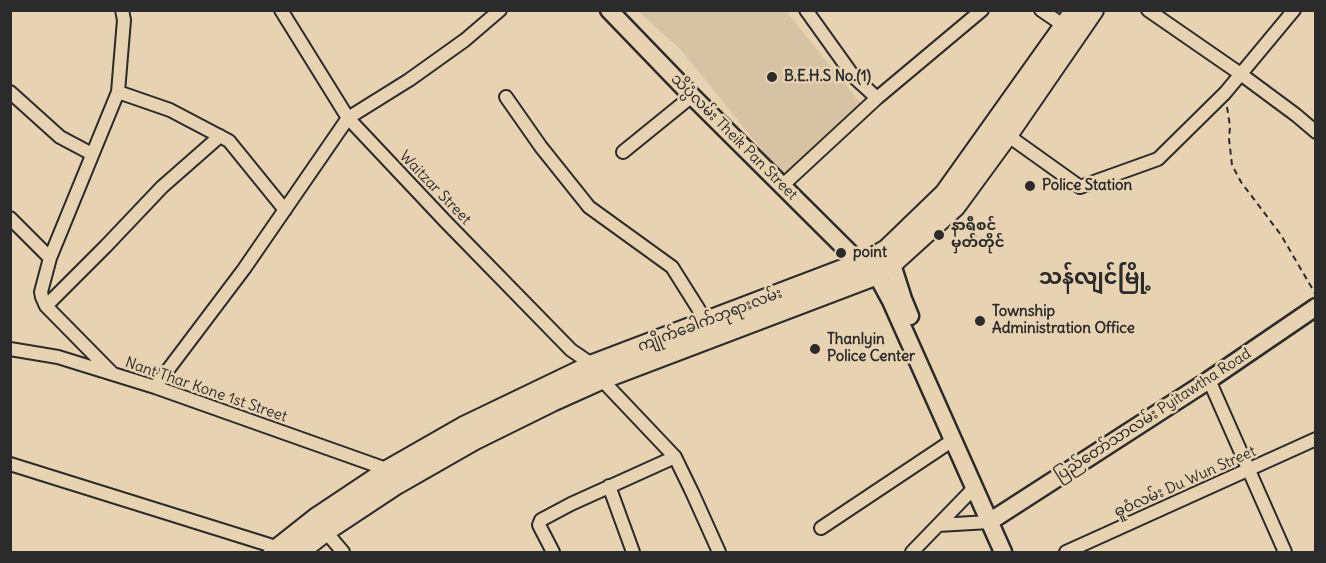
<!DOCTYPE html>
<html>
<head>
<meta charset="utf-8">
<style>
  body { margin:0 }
  #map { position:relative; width:1326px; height:563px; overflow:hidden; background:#e7d3b1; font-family:Delius,sans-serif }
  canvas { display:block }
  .frame { position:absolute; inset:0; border:12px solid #2b2b2b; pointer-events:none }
</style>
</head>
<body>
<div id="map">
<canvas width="1326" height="563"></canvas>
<div class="frame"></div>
</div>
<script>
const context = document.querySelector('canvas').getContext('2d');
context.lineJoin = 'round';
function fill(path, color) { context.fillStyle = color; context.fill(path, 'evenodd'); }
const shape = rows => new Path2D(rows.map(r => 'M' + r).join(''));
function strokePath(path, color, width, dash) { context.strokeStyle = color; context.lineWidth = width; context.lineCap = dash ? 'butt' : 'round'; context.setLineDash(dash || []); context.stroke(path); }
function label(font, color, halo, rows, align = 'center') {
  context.font = font + ' Delius,"Noto Sans Myanmar",sans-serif'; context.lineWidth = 5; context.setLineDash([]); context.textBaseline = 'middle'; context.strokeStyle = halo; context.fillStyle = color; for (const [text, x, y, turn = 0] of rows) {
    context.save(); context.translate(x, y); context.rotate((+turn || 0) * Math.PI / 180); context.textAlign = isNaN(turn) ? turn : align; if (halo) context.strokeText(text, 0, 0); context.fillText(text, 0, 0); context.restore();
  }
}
const built = shape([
  [638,11,786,11,862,105,784,177,681,50]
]);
const path = shape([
  [1227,107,1230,126,1229,139,1232,165,1241,182,1281,235,1316,295]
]);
const street = shape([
  [281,10,348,118,446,222,571,350,593,365],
  [806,10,854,77,877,98],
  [1041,10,1069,29],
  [1148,10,1242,75,1296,115,1316,132],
  [10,92,60,137,92,154],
  [118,92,170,110,229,141,285,210],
  [506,97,541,147,589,207,672,267,706,321],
  [1003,132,1080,187,1158,159,1225,93,1294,10],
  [623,152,692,96],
  [783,185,877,98,982,10],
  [10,218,50,258],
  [46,306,106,246,162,187,220,136],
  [10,349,58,357,155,387,389,470],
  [113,374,46,306,42,297,41,292,50,258,118,92,124,20,122,10],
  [601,379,675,457,692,492,719,552],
  [1209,380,1285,552],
  [155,387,244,269,348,118,409,80,465,40,500,10],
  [10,464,279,548],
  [609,486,633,552],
  [938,525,989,522],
  [821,528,953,440],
  [325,531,343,552],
  [553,552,539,525,541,520,571,504,675,457],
  [912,552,974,488],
  [1066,552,1316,439]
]);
const secondary = shape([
  [609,10,692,96,860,263,879,279,891,301,1003,552],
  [888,252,903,299,910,316],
  [989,522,1209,380,1316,307]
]);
const primary = shape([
  [274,552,317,518,389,470,466,426,593,365,869,260,887,250,945,194,1076,10],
  [298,552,325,531,396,484,473,440,552,401,601,379,875,275,891,264,955,206,1007,135,1093,10]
]);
const markers = [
  [772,77,6,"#2b2b2b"],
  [1030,186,6,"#2b2b2b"],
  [939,235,6,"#2b2b2b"],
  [841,253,6,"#2b2b2b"],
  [980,321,6,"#2b2b2b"],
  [815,349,6,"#2b2b2b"]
];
const poiNames = [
  ["B.E.H.S No.(1)",784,77],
  ["Police Station",1042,186],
  ["နာရီစင်",951,226],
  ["မှတ်တိုင်",951,243],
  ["point",853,253],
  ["Township",992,312],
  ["Administration Office",992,329],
  ["Thanlyin",827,340],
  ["Police Center",827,357]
];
const streetNames = [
  ["သိပ္ပံလမ်း Theik Pan Street",734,137,45],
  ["Waitzar Street",435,188,46],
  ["ကျိုက်ခေါက်ဘုရားလမ်း",710,320,-21],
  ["Nant Thar Kone 1st Street",206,390,19],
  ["ပြည်တော်သာလမ်း Pyitawtha Road",1153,415,-33],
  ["ဓူဝံလမ်း Du Wun Street",1185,482,-24]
];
const districtNames = [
  ["သန်လျင်မြို့",1095,278]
];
fill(built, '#d5c3a4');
strokePath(street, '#2b2b2b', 16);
strokePath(secondary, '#2b2b2b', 21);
strokePath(primary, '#2b2b2b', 24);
strokePath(path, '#2b2b2b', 2, [6, 4.5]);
strokePath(street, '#e7d3b1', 12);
strokePath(secondary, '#e7d3b1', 16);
strokePath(primary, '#e7d3b1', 20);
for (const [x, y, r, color] of markers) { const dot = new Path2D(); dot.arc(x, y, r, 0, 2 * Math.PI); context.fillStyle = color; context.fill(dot); strokePath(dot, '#e7d3b1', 2); }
label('bold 15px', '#2b2b2b', '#e7d3b1', poiNames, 'left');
label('15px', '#2b2b2b', '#e7d3b1', streetNames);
label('bold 21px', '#2b2b2b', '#e7d3b1', districtNames);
</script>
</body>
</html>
